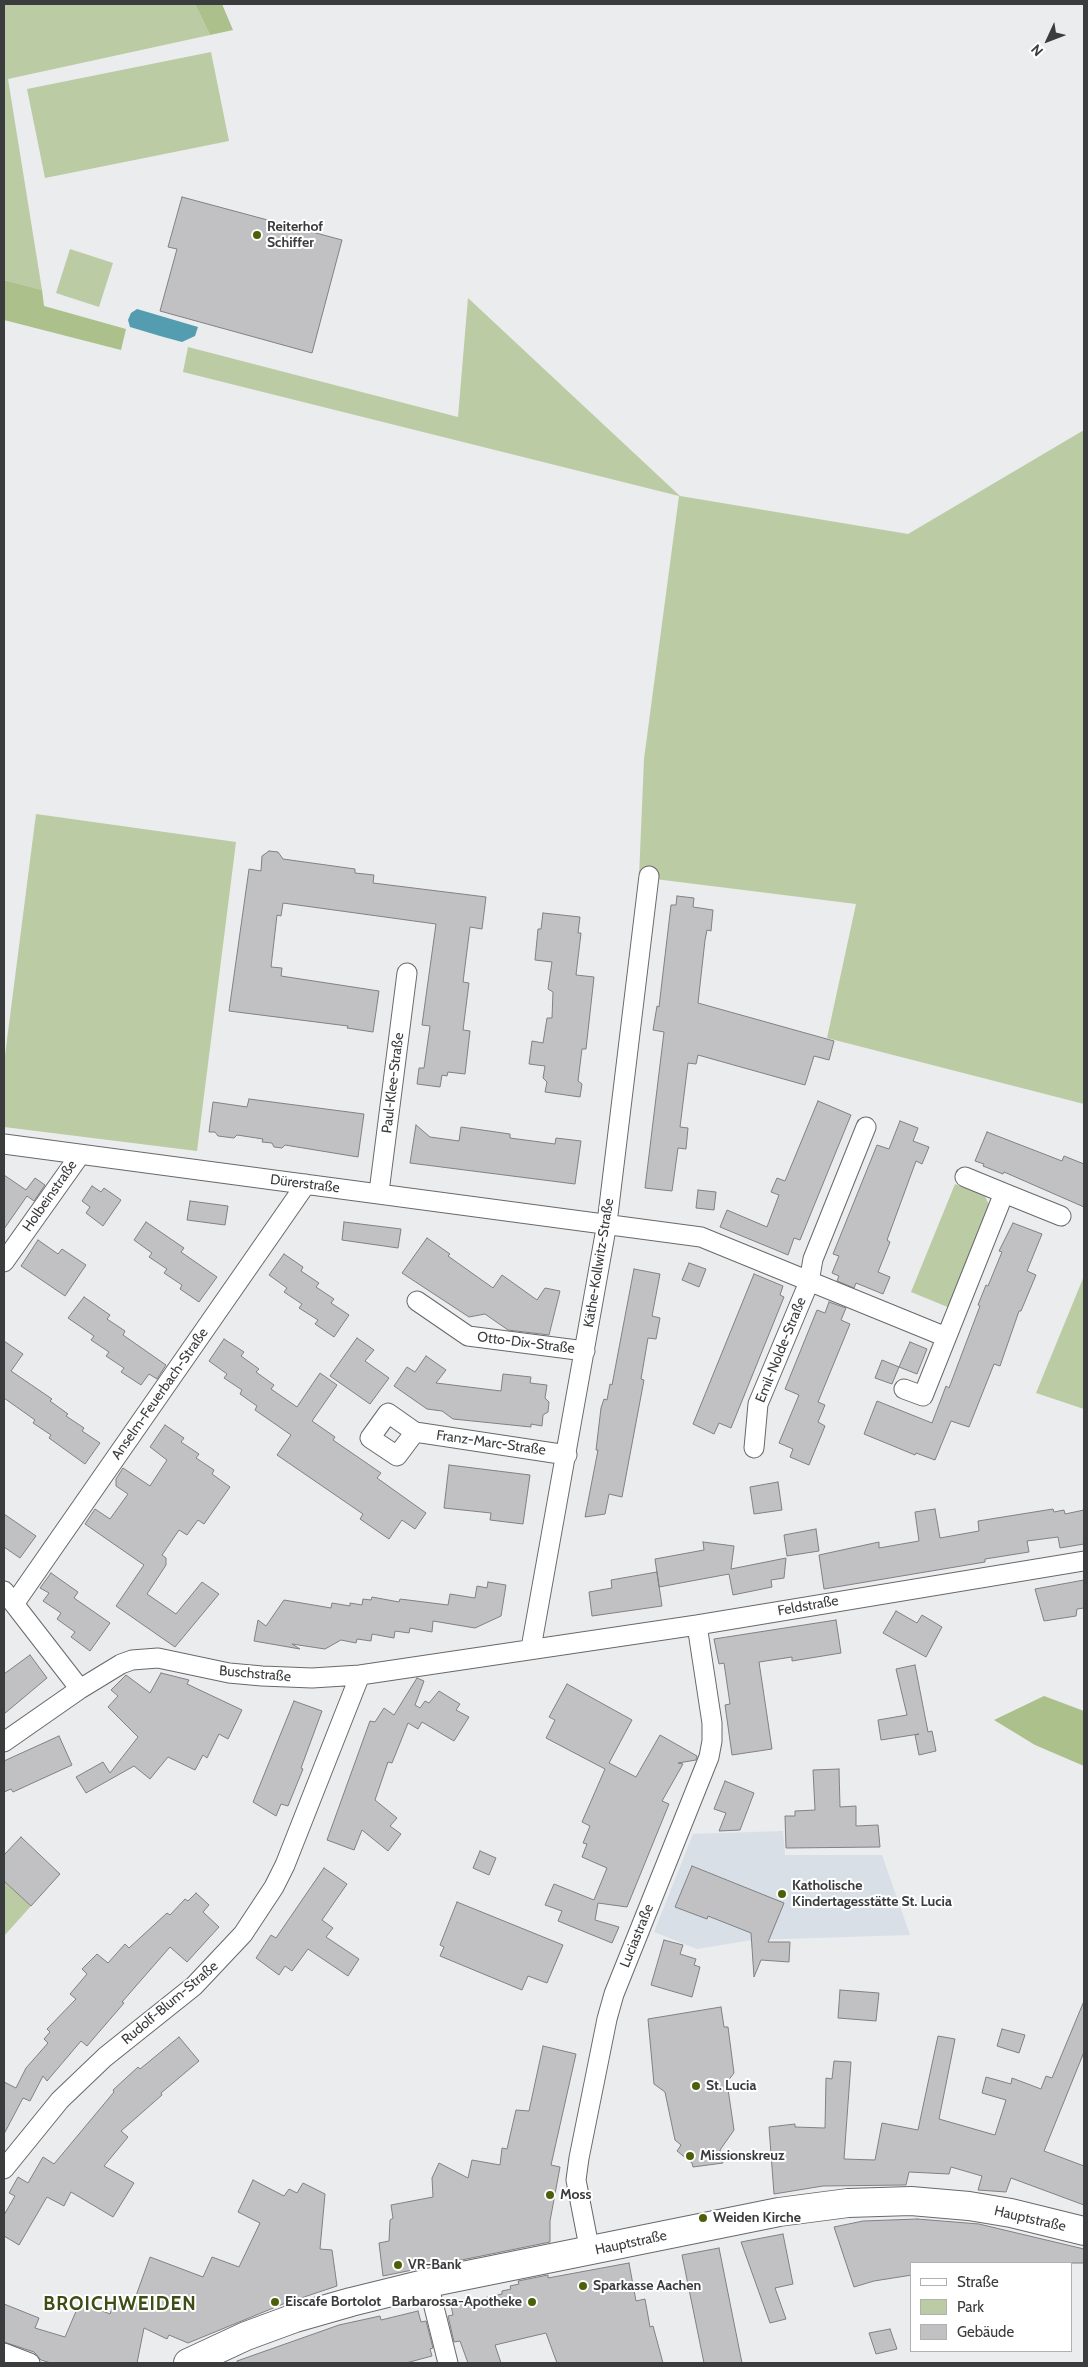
<!DOCTYPE html>
<html>
<head>
<meta charset="utf-8">
<style>
  body { margin:0 }
  #map { position:relative; width:1088px; height:2367px; overflow:hidden; background:#eaecee; font-family:Cabin,sans-serif }
  canvas { display:block }
  .frame { position:absolute; inset:0; border:5px solid #3b3c3d; pointer-events:none }
  .legend { position:absolute; left:910px; top:2262px; width:162px; height:90px; box-sizing:border-box; background:#fff; border:1px solid #b1b1b1; margin:0; padding:6px 9px; list-style:none; font-size:15px; color:#3b3c3d }
  .legend li { display:flex; align-items:center; gap:10px; height:25px }
  .legend b { width:25px; border:1px solid #b1b1b1 }
  .north { position:absolute; left:1023px; top:15px; width:50px; height:50px; -webkit-text-stroke:4px #fff; paint-order:stroke; rotate:227deg; font-size:14px; font-weight:700; line-height:20px; text-align:center; color:#3b3c3d }
  .north::after { content:''; display:block; margin:auto; width:18px; height:22px; background:#3b3c3d; clip-path:polygon(50% 0,100% 100%,50% 72%,0 100%) }
</style>
</head>
<body>
<div id="map">
<canvas width="1088" height="2367"></canvas>
<div class="frame"></div>
<ul class="legend">
<li><b style="height:6px;background:#fff"></b>Straße</li>
<li><b style="height:14px;background:#bbcba3"></b>Park</li>
<li><b style="height:14px;background:#c1c1c3"></b>Gebäude</li>
</ul>
<div class="north">N</div>
</div>
<script>
const context = document.querySelector('canvas').getContext('2d');
context.lineJoin = 'round';
function fill(path, color) { context.fillStyle = color; context.fill(path, 'evenodd'); }
const shape = rows => new Path2D(rows.map(r => 'M' + r).join(''));
function strokePath(path, color, width, dash) { context.strokeStyle = color; context.lineWidth = width; context.lineCap = dash ? 'butt' : 'round'; context.setLineDash(dash || []); context.stroke(path); }
function label(font, color, halo, rows, align = 'center') {
  context.font = font + ' Cabin,sans-serif'; context.lineWidth = 4; context.setLineDash([]); context.textBaseline = 'middle'; context.strokeStyle = halo; context.fillStyle = color; for (const [text, x, y, turn = 0] of rows) {
    context.save(); context.translate(x, y); context.rotate((+turn || 0) * Math.PI / 180); context.textAlign = isNaN(turn) ? turn : align; if (halo) context.strokeText(text, 0, 0); context.fillText(text, 0, 0); context.restore();
  }
}
const built = shape([
  [783,1831,785,1855,882,1855,910,1935,752,1940,697,1949,654,1932,693,1834]
]);
const green = shape([
  [4,4,195,4,210,35,8,79,42,290,4,280],
  [211,52,229,141,45,178,27,89],
  [70,249,113,263,99,307,56,293],
  [468,298,680,496,908,534,1084,430,1084,1104,827,1038,856,904,639,877,644,759,679,496,183,372,188,347,458,417],
  [36,814,236,842,197,1151,4,1127,4,1063],
  [955,1184,985,1196,990,1207,950,1308,911,1292],
  [1084,1276,1084,1409,1036,1393],
  [4,1881,31,1906,4,1936]
]);
const forest = shape([
  [195,4,222,4,233,30,210,35],
  [4,280,42,290,44,306,126,329,121,350,4,320],
  [1044,1696,1084,1711,1084,1766,1035,1745,994,1720]
]);
const water = shape([
  [137,309,198,327,195,336,182,342,160,336,130,327,128,320,131,313]
]);
const building = shape([
  [182,197,342,240,312,353,160,311,177,249,168,247,182,197],
  [269,851,278,852,283,859,355,869,355,873,374,875,373,883,486,897,482,929,470,927,463,982,469,983,463,1030,470,1031,465,1074,448,1072,447,1076,442,1075,440,1087,417,1084,419,1068,424,1068,430,1026,422,1025,436,924,283,903,281,916,277,915,271,967,282,968,281,976,379,991,373,1032,347,1028,348,1026,229,1011,249,869,261,871,262,856,269,851],
  [677,896,694,898,693,907,713,910,711,931,707,930,705,940,698,1003,834,1041,829,1060,814,1056,805,1085,698,1055,696,1064,688,1063,680,1127,688,1128,686,1149,678,1148,672,1191,645,1188,664,1032,653,1030,657,1006,659,1007,671,905,676,905,677,896],
  [543,913,580,917,578,933,581,933,576,975,594,977,586,1049,582,1049,578,1081,582,1084,580,1097,545,1092,547,1082,543,1078,545,1066,529,1064,532,1041,543,1043,547,1018,552,1018,553,992,548,989,552,962,535,960,538,929,541,929,543,913],
  [249,1099,364,1114,358,1157,285,1145,282,1148,274,1147,272,1143,262,1142,263,1139,237,1135,234,1138,218,1136,215,1132,209,1132,213,1102,247,1107,249,1099],
  [818,1101,851,1115,800,1240,794,1238,788,1255,720,1227,727,1210,767,1227,779,1195,771,1192,777,1178,785,1181,818,1101],
  [900,1121,918,1128,913,1141,929,1147,922,1164,916,1161,887,1240,890,1242,878,1272,890,1277,883,1294,856,1283,854,1288,837,1281,839,1276,832,1273,839,1256,833,1254,877,1145,889,1149,900,1121],
  [416,1125,430,1137,459,1141,461,1127,510,1134,510,1138,555,1144,556,1138,581,1141,575,1184,410,1163,416,1125],
  [987,1132,1062,1161,1064,1156,1084,1164,1084,1207,1004,1172,1003,1174,983,1166,984,1164,975,1161,987,1132],
  [4,1175,26,1190,35,1178,45,1185,34,1201,27,1196,4,1229,4,1175],
  [92,1186,101,1192,104,1188,121,1200,103,1226,86,1213,90,1207,82,1201,92,1186],
  [698,1190,716,1192,714,1210,696,1208,698,1190],
  [190,1201,228,1206,225,1225,187,1220,190,1201],
  [146,1222,184,1248,181,1252,217,1277,199,1302,180,1289,182,1285,164,1273,167,1269,149,1257,152,1253,134,1240,146,1222],
  [344,1222,401,1229,398,1248,342,1240,344,1222],
  [1013,1223,1042,1234,1027,1271,1036,1275,1021,1311,1019,1311,1000,1366,994,1364,969,1427,951,1421,935,1460,916,1453,915,1455,864,1434,877,1401,932,1423,946,1386,949,1388,980,1306,978,1305,986,1285,988,1286,1002,1252,999,1251,1013,1223],
  [427,1238,450,1254,448,1256,493,1288,502,1275,537,1300,545,1288,560,1291,549,1335,508,1330,485,1314,469,1317,402,1273,427,1238],
  [38,1240,58,1254,62,1249,86,1265,65,1296,21,1266,38,1240],
  [284,1254,303,1267,301,1271,319,1283,316,1287,334,1299,331,1303,349,1315,334,1337,315,1324,318,1320,299,1308,302,1304,284,1292,287,1288,269,1275,284,1254],
  [689,1263,706,1269,699,1287,682,1280,689,1263],
  [634,1269,660,1274,652,1316,660,1318,656,1339,648,1338,641,1379,644,1380,622,1497,609,1494,605,1514,585,1517,598,1450,596,1450,601,1408,604,1399,607,1400,610,1384,612,1385,634,1269],
  [754,1274,783,1286,780,1295,784,1297,731,1428,719,1423,714,1434,693,1424,754,1274],
  [84,1297,110,1315,107,1319,125,1331,123,1335,166,1365,157,1379,149,1374,141,1385,121,1372,124,1368,106,1356,109,1352,91,1340,94,1336,68,1318,84,1297],
  [829,1302,846,1308,841,1320,850,1324,818,1402,825,1405,818,1422,825,1426,809,1465,790,1457,793,1449,779,1443,799,1395,785,1389,817,1310,825,1313,829,1302],
  [357,1338,374,1350,365,1361,389,1378,370,1404,330,1376,357,1338],
  [224,1339,244,1352,241,1356,259,1369,256,1372,274,1385,271,1389,297,1407,320,1373,337,1385,312,1421,335,1437,333,1440,381,1473,377,1478,426,1513,415,1529,402,1520,389,1539,360,1519,363,1514,277,1455,291,1435,255,1410,257,1406,240,1394,242,1390,224,1378,227,1374,209,1361,224,1339],
  [4,1341,23,1354,11,1371,52,1399,50,1401,68,1414,66,1416,84,1428,82,1431,100,1443,85,1464,49,1438,51,1435,33,1423,35,1420,4,1398,4,1341],
  [910,1342,927,1349,917,1374,899,1367,892,1384,875,1378,882,1360,899,1367,910,1342],
  [426,1356,446,1370,436,1383,501,1391,503,1374,531,1377,530,1383,547,1385,545,1398,549,1402,548,1412,543,1415,542,1426,531,1424,531,1427,453,1419,442,1411,427,1409,394,1386,407,1367,415,1372,426,1356],
  [165,1425,184,1438,181,1442,199,1454,196,1458,214,1470,212,1474,230,1487,204,1524,198,1520,187,1535,179,1530,162,1555,166,1558,166,1565,147,1594,176,1614,202,1582,219,1594,175,1647,116,1606,144,1565,85,1524,95,1509,110,1519,128,1494,116,1486,116,1479,123,1468,150,1486,167,1460,150,1447,165,1425],
  [449,1465,530,1475,523,1524,490,1520,491,1513,444,1508,449,1465],
  [778,1482,782,1510,754,1514,750,1487,778,1482],
  [935,1509,940,1538,979,1531,978,1521,1053,1509,1054,1512,1064,1510,1065,1514,1084,1510,1084,1544,1060,1548,1058,1537,1027,1541,1029,1552,985,1559,985,1562,824,1589,819,1555,879,1542,879,1548,919,1541,915,1512,935,1509],
  [4,1514,36,1536,20,1558,4,1547,4,1514],
  [816,1529,819,1551,787,1556,784,1535,816,1529],
  [703,1542,734,1546,731,1569,786,1558,784,1578,771,1580,772,1587,733,1595,729,1574,659,1587,655,1559,704,1550,703,1542],
  [657,1572,662,1606,592,1616,589,1592,612,1588,611,1580,657,1572],
  [51,1573,78,1592,74,1598,110,1623,90,1651,71,1637,75,1632,57,1619,61,1613,43,1601,49,1593,40,1588,51,1573],
  [1084,1580,1084,1608,1077,1609,1076,1616,1044,1621,1035,1589,1084,1580],
  [488,1582,506,1585,501,1616,475,1628,433,1621,432,1632,410,1628,409,1633,395,1631,394,1638,372,1634,371,1641,357,1639,356,1643,341,1640,325,1649,292,1644,300,1649,254,1641,258,1620,266,1626,284,1600,331,1608,332,1603,350,1606,350,1603,362,1605,363,1599,371,1600,372,1597,399,1602,400,1599,448,1605,450,1594,475,1598,477,1586,487,1588,488,1582],
  [896,1611,917,1623,922,1615,942,1627,926,1657,883,1633,896,1611],
  [836,1620,841,1653,792,1661,792,1657,759,1662,772,1749,732,1755,725,1705,730,1704,724,1663,719,1664,714,1639,836,1620],
  [30,1655,47,1678,4,1714,4,1674,30,1655],
  [915,1665,928,1732,932,1731,936,1751,919,1755,915,1735,919,1734,881,1740,878,1720,907,1715,896,1669,915,1665],
  [161,1673,189,1680,187,1684,242,1710,228,1739,219,1734,207,1758,203,1755,195,1770,168,1757,150,1779,134,1766,86,1793,76,1777,103,1762,110,1773,138,1737,108,1707,118,1696,111,1690,126,1675,150,1693,161,1673],
  [417,1678,424,1681,415,1705,420,1708,425,1701,429,1703,439,1691,460,1704,456,1710,469,1717,454,1741,422,1722,418,1729,408,1723,392,1763,388,1762,375,1800,397,1818,390,1826,401,1834,388,1851,362,1830,354,1850,327,1840,370,1721,375,1722,384,1708,394,1715,417,1678],
  [567,1684,632,1720,609,1763,636,1777,660,1735,697,1756,696,1760,678,1763,683,1764,662,1801,669,1804,627,1907,598,1903,595,1920,619,1927,612,1943,558,1921,562,1911,545,1905,554,1884,594,1900,607,1868,582,1857,587,1844,583,1843,590,1826,582,1822,605,1769,546,1738,555,1720,549,1717,567,1684],
  [294,1701,322,1711,301,1768,303,1769,288,1806,281,1804,276,1816,253,1802,294,1701],
  [59,1736,72,1765,13,1792,11,1789,4,1792,4,1761,59,1736],
  [839,1769,840,1807,856,1806,856,1826,878,1825,880,1847,786,1848,785,1816,795,1816,795,1811,815,1810,813,1770,839,1769],
  [725,1781,754,1793,740,1830,719,1831,726,1813,714,1809,725,1781],
  [21,1837,60,1874,31,1906,4,1881,4,1855,21,1837],
  [480,1851,496,1858,489,1875,473,1868,480,1851],
  [692,1866,784,1903,768,1942,790,1942,789,1962,761,1960,754,1977,751,1933,708,1916,707,1919,675,1907,692,1866],
  [324,1868,347,1884,322,1920,333,1928,326,1937,359,1959,348,1976,308,1949,292,1971,285,1966,279,1975,256,1958,271,1935,276,1938,324,1868],
  [196,1893,209,1905,203,1912,219,1927,187,1962,170,1947,122,2002,124,2003,87,2046,81,2041,47,2081,43,2076,30,2101,23,2098,4,2134,4,2082,16,2088,26,2068,48,2043,44,2039,50,2032,47,2029,76,1999,70,1994,87,1974,82,1969,97,1954,108,1963,125,1944,129,1948,167,1913,170,1915,185,1899,188,1901,196,1893],
  [457,1902,563,1945,547,1983,528,1976,522,1990,440,1956,444,1947,440,1945,457,1902],
  [664,1940,683,1945,680,1954,696,1959,694,1965,700,1967,692,1997,651,1985,664,1940],
  [840,1990,879,1993,876,2021,838,2018,840,1990],
  [1084,2001,1084,2052,1044,2151,1084,2166,1084,2205,1011,2178,1006,2192,978,2190,982,2176,951,2167,949,2174,909,2172,906,2185,823,2186,774,2194,769,2127,795,2124,795,2127,825,2128,826,2078,832,2079,834,2061,851,2062,844,2159,875,2160,882,2123,918,2130,938,2036,955,2039,939,2119,995,2135,1006,2100,982,2093,986,2077,1011,2084,1012,2078,1041,2089,1046,2076,1052,2078,1084,2001],
  [721,2007,724,2027,728,2027,734,2073,727,2082,734,2130,720,2150,723,2163,693,2167,692,2163,677,2151,681,2145,675,2140,665,2092,654,2084,648,2019,721,2007],
  [1002,2029,1025,2035,1019,2053,997,2046,1002,2029],
  [179,2037,199,2061,161,2093,162,2095,121,2131,128,2137,104,2166,134,2183,113,2217,71,2192,64,2206,47,2197,19,2245,4,2236,4,2215,15,2196,9,2193,18,2177,28,2183,43,2157,54,2164,114,2092,113,2090,138,2067,140,2069,179,2037],
  [543,2046,576,2054,551,2165,560,2167,550,2221,550,2242,383,2276,379,2243,389,2241,390,2220,393,2218,391,2205,433,2197,432,2178,439,2163,468,2178,472,2160,500,2165,502,2148,507,2149,516,2110,529,2111,543,2046],
  [253,2180,284,2196,289,2189,297,2193,303,2183,325,2194,320,2249,332,2250,337,2286,283,2304,188,2343,169,2335,167,2339,144,2328,137,2363,51,2363,41,2360,34,2352,4,2342,4,2304,39,2318,35,2328,65,2337,80,2302,110,2314,116,2296,133,2304,150,2257,203,2277,212,2257,239,2267,260,2223,238,2212,253,2180],
  [917,2219,979,2224,1084,2249,1084,2263,912,2263,912,2275,874,2281,854,2287,834,2227,863,2221,917,2219],
  [783,2234,793,2284,775,2288,786,2319,770,2323,741,2242,783,2234],
  [719,2248,742,2363,704,2363,682,2255,719,2248],
  [629,2263,636,2301,645,2299,650,2327,653,2326,663,2363,557,2363,546,2333,495,2345,501,2363,468,2363,460,2341,454,2342,448,2316,453,2315,451,2305,502,2294,502,2291,511,2289,510,2286,519,2284,518,2281,548,2275,548,2278,629,2263],
  [418,2311,421,2322,426,2321,433,2348,430,2349,432,2356,406,2363,237,2363,237,2361,339,2325,380,2316,381,2320,418,2311],
  [890,2329,897,2349,876,2354,869,2333,890,2329]
]);
const minor = shape([
  [4,1144,701,1237,946,1337],
  [965,1177,1004,1193],
  [379,1192,407,973],
  [4,1262,80,1155],
  [417,1301,468,1336,585,1351],
  [904,1389,923,1396,1004,1193,1061,1216],
  [415,1432,397,1456,370,1438,388,1413,415,1432,567,1455],
  [754,1448,758,1404,809,1282,813,1259,866,1127],
  [4,1591,80,1689],
  [14,1604,306,1184],
  [531,1648,607,1223,649,876],
  [4,1742,80,1689,121,1664,132,1660,158,1658,229,1673,262,1676,312,1678,360,1675,697,1625,1084,1561],
  [4,2169,60,2100,105,2057,194,1986,243,1934,274,1887,285,1865,360,1675],
  [590,2252,576,2180,579,2158,607,2019,614,1994,709,1757,712,1741,712,1723,697,1625],
  [428,2283,448,2363],
  [4,2353,30,2363]
]);
const secondary = shape([
  [188,2363,246,2336,295,2318,351,2302,428,2283,779,2212,848,2203,911,2201,969,2206,1011,2213,1084,2231]
]);
const markers = [
  [257,235,5,"#4b6009"],
  [782,1894,5,"#4b6009"],
  [696,2086,5,"#4b6009"],
  [690,2156,5,"#4b6009"],
  [550,2195,5,"#4b6009"],
  [703,2218,5,"#4b6009"],
  [398,2265,5,"#4b6009"],
  [583,2286,5,"#4b6009"],
  [275,2302,5,"#4b6009"],
  [532,2302,5,"#4b6009"]
];
const poiNames = [
  ["Reiterhof",267,227],
  ["Schiffer",267,243],
  ["Katholische",792,1886],
  ["Kindertagesstätte St. Lucia",792,1902],
  ["St. Lucia",706,2086],
  ["Missionskreuz",700,2156],
  ["Moss",560,2195],
  ["Weiden Kirche",713,2218],
  ["VR-Bank",408,2265],
  ["Sparkasse Aachen",593,2286],
  ["Eiscafe Bortolot",285,2302],
  ["Barbarossa-Apotheke",522,2302,"right"]
];
const streetNames = [
  ["Paul-Klee-Straße",393,1083,-83],
  ["Dürerstraße",305,1184,7],
  ["Holbeinstraße",50,1196,-55],
  ["Käthe-Kollwitz-Straße",599,1263,-81],
  ["Otto-Dix-Straße",526,1343,7],
  ["Emil-Nolde-Straße",781,1350,-68],
  ["Anselm-Feuerbach-Straße",160,1394,-55],
  ["Franz-Marc-Straße",491,1443,8],
  ["Feldstraße",808,1606,-10],
  ["Buschstraße",255,1674,5],
  ["Luciastraße",637,1936,-68],
  ["Rudolf-Blum-Straße",170,2003,-40],
  ["Hauptstraße",1030,2219,13],
  ["Hauptstraße",631,2243,-12]
];
const districtNames = [
  ["BROICHWEIDEN",120,2304]
];
fill(built, '#d8dfe7');
fill(green, '#bbcba3');
fill(forest, '#abc08a');
fill(water, '#549caf');
fill(building, '#c1c1c3');
strokePath(building, '#818183', 1);
strokePath(minor, '#67696b', 21);
strokePath(secondary, '#67696b', 30);
strokePath(minor, '#fff', 19);
strokePath(secondary, '#fff', 28);
for (const [x, y, r, color] of markers) { const dot = new Path2D(); dot.arc(x, y, r, 0, 2 * Math.PI); context.fillStyle = color; context.fill(dot); strokePath(dot, '#fff', 2); }
label('bold 14px', '#3b3c3d', '#fff', poiNames, 'left');
label('14px', '#3b3c3d', '#fff', streetNames);
context.letterSpacing = '1px';
label('bold 19px', '#3d4d16', '#fff', districtNames);
context.letterSpacing = '0px';
</script>
</body>
</html>
